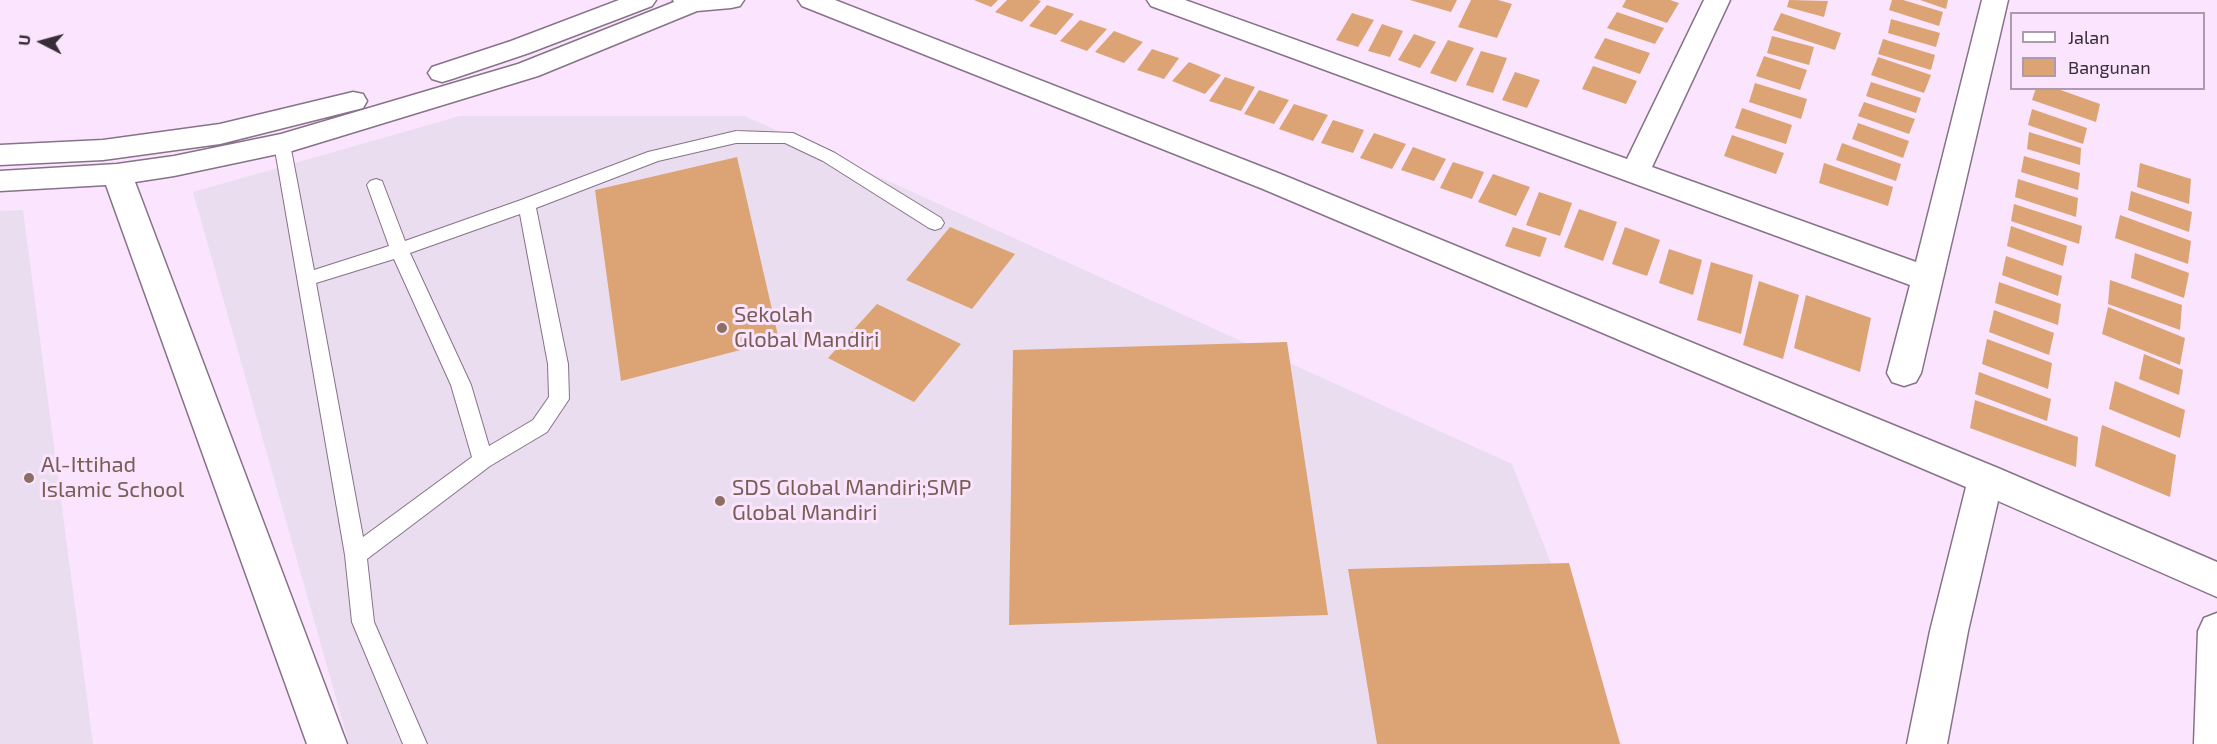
<!DOCTYPE html>
<html>
<head>
<meta charset="utf-8">
<style>
  body { margin:0 }
  #map { position:relative; width:2217px; height:744px; overflow:hidden; background:#fbe4fd; font-family:"Exo 2",sans-serif }
  canvas { display:block }
  .legend { position:absolute; left:2010px; top:12px; width:195px; height:78px; box-sizing:border-box; background:#fbe4fd; border:2px solid #ac9bae; margin:0; padding:8px 10px; list-style:none; font-size:18px; color:#362d37 }
  .legend li { display:flex; align-items:center; gap:12px; height:30px }
  .legend b { width:30px; border:2px solid #ac9bae }
  .north { position:absolute; left:12px; top:12px; width:60px; height:60px; -webkit-text-stroke:4px #fbe4fd; paint-order:stroke; rotate:276deg; font-size:16px; font-weight:700; line-height:24px; text-align:center; color:#362d37 }
  .north::after { content:''; display:block; margin:auto; width:21px; height:27px; background:#362d37; clip-path:polygon(50% 0,100% 100%,50% 72%,0 100%) }
</style>
</head>
<body>
<div id="map">
<canvas width="2217" height="744"></canvas>
<ul class="legend">
<li><b style="height:8px;background:#fff"></b>Jalan</li>
<li><b style="height:16px;background:#dca474"></b>Bangunan</li>
</ul>
<div class="north">U</div>
</div>
<script>
const context = document.querySelector('canvas').getContext('2d');
context.lineJoin = 'round';
function fill(path, color) { context.fillStyle = color; context.fill(path, 'evenodd'); }
const shape = rows => new Path2D(rows.map(r => 'M' + r).join(''));
function strokePath(path, color, width, dash) { context.strokeStyle = color; context.lineWidth = width; context.lineCap = dash ? 'butt' : 'round'; context.setLineDash(dash || []); context.stroke(path); }
function label(font, color, halo, rows, align = 'center') {
  context.font = font + ' "Exo 2",sans-serif'; context.lineWidth = 6; context.setLineDash([]); context.textBaseline = 'middle'; context.strokeStyle = halo; context.fillStyle = color; for (const [text, x, y, turn = 0] of rows) {
    context.save(); context.translate(x, y); context.rotate((+turn || 0) * Math.PI / 180); context.textAlign = isNaN(turn) ? turn : align; if (halo) context.strokeText(text, 0, 0); context.fillText(text, 0, 0); context.restore();
  }
}
const education = shape([
  [460,116,745,116,1512,464,1622,744,349,744,193,192],
  [23,210,93,744,0,744,0,211]
]);
const building = shape([
  [974,0,998,0,991,7],
  [1007,0,1038,0,1041,1,1022,22,995,12],
  [1410,0,1457,0,1451,12],
  [1471,0,1498,0,1512,4,1497,38,1458,27],
  [1626,0,1670,0,1679,3,1667,23,1622,7],
  [1789,0,1828,1,1824,17,1787,7],
  [1892,0,1903,0,1943,12,1939,26,1889,10],
  [1920,0,1948,0,1946,9],
  [1047,5,1074,14,1056,35,1029,26],
  [1617,12,1664,28,1655,44,1607,28],
  [1352,13,1374,20,1358,47,1336,40],
  [1781,13,1841,33,1835,50,1773,30],
  [1891,19,1940,33,1936,47,1888,33],
  [1080,20,1107,29,1087,51,1060,41],
  [1382,24,1403,31,1390,57,1368,51],
  [1114,31,1143,42,1124,63,1095,52],
  [1414,34,1436,42,1420,68,1398,60],
  [1772,36,1814,47,1809,65,1767,53],
  [1605,38,1650,53,1640,74,1594,58],
  [1883,39,1935,55,1931,70,1878,54],
  [1448,40,1474,48,1456,82,1430,73],
  [1152,49,1179,58,1164,79,1137,70],
  [1481,51,1507,58,1493,93,1466,85],
  [1764,56,1807,70,1800,90,1756,76],
  [1878,57,1931,75,1924,93,1871,75],
  [1189,62,1221,75,1205,94,1172,81],
  [1593,66,1637,81,1626,104,1582,89],
  [1515,72,1540,80,1527,108,1502,100],
  [1225,77,1255,87,1241,111,1209,101],
  [1871,82,1921,98,1916,113,1866,96],
  [1755,83,1807,99,1801,119,1749,102],
  [2036,88,2055,88,2100,104,2096,122,2032,100],
  [1259,90,1289,100,1274,124,1244,114],
  [1864,102,1915,119,1909,134,1858,116],
  [1294,104,1328,115,1313,141,1279,129],
  [1742,108,1792,125,1786,144,1735,128],
  [2032,109,2087,128,2083,144,2028,125],
  [1333,120,1364,130,1353,153,1321,143],
  [1858,123,1909,141,1903,158,1852,139],
  [2029,132,2081,148,2080,165,2027,149],
  [1374,133,1406,144,1392,169,1360,158],
  [1732,135,1784,153,1776,174,1724,156],
  [1842,143,1901,164,1896,181,1836,160],
  [1413,147,1446,159,1434,181,1401,170],
  [2024,156,2080,173,2078,190,2021,172],
  [737,157,779,340,621,381,595,190],
  [1453,162,1484,172,1472,199,1440,188],
  [1824,163,1893,187,1888,206,1819,183],
  [2140,163,2191,179,2189,204,2137,187],
  [1493,174,1530,187,1516,216,1478,202],
  [2018,179,2078,198,2076,217,2015,197],
  [2131,191,2192,212,2189,232,2128,210],
  [1539,192,1572,203,1560,236,1526,225],
  [2014,204,2082,226,2079,244,2011,221],
  [1579,209,1617,222,1603,261,1564,247],
  [2120,215,2191,241,2188,264,2115,238],
  [2011,226,2067,246,2063,266,2007,246],
  [950,227,1015,254,972,309,906,280],
  [1513,227,1547,238,1540,257,1505,246],
  [1625,227,1660,240,1647,276,1612,264],
  [1669,249,1702,260,1693,295,1659,283],
  [2135,253,2189,273,2184,298,2131,278],
  [2006,256,2062,276,2058,296,2002,275],
  [1711,262,1753,275,1741,334,1697,320],
  [2110,280,2182,305,2180,330,2108,304],
  [1759,281,1799,295,1783,359,1743,345],
  [1999,282,2061,304,2058,325,1995,303],
  [1806,295,1871,318,1860,372,1794,348],
  [877,304,961,344,914,402,828,358],
  [2108,307,2185,338,2180,365,2102,334],
  [1994,310,2054,333,2049,355,1989,332],
  [1987,339,2052,363,2048,389,1982,364],
  [1287,342,1328,615,1009,625,1013,350],
  [2144,354,2183,370,2179,395,2139,379],
  [1979,372,2051,399,2047,421,1975,394],
  [2115,381,2185,410,2180,438,2109,409],
  [1975,400,2078,437,2076,467,1970,428],
  [2102,425,2176,455,2170,497,2095,466],
  [1569,563,1620,744,1377,744,1348,569]
]);
const service = shape([
  [736,131,793,133,835,153,941,218,944,223,941,228,935,230,929,228,823,161,785,143,736,143,658,161,536,208,568,364,569,399,547,432,490,466,367,559,374,622,427,744,403,744,352,622,345,555,274,144,276,140,282,138,288,140,290,144,314,270,389,246,367,185,370,181,376,179,382,181,405,241,521,200,648,152,736,131],
  [520,214,548,364,549,397,533,420,489,446,471,385,410,253,520,214],
  [394,259,451,385,472,457,363,537,316,283,394,259]
]);
const minor = shape([
  [619,0,656,0,652,6,529,53,452,79,442,82,432,79,428,73,432,67,511,41,619,0],
  [673,0,744,0,740,6,731,8,697,11,538,76,292,151,174,176,135,182,347,744,307,744,106,185,0,191,0,171,117,164,174,156,281,134,518,64,674,2,673,0],
  [798,0,835,0,1283,175,1998,468,2217,562,2217,597,1998,501,1968,631,1947,744,1907,744,1930,631,1966,487,1263,189,802,6,798,0],
  [1147,0,1185,0,1627,159,1704,0,1730,0,1652,167,1916,262,1982,0,2008,0,1921,373,1916,382,1904,386,1892,382,1887,373,1910,285,1151,6,1147,0],
  [353,92,363,94,367,101,363,108,220,144,103,160,0,165,0,145,103,140,220,124,353,92],
  [2217,613,2217,744,2194,744,2198,631,2204,618,2217,613]
]);
const markers = [
  [722,328,6,"#8d6e63"],
  [29,478,6,"#8d6e63"],
  [720,501,6,"#8d6e63"]
];
const educationNames = [
  ["Sekolah",734,315],
  ["Global Mandiri",734,340],
  ["Al-Ittihad",41,465],
  ["Islamic School",41,490],
  ["SDS Global Mandiri;SMP",732,488],
  ["Global Mandiri",732,513]
];
fill(education, '#ebddf0');
fill(building, '#dca474');
strokePath(service, '#877289', 2);
strokePath(minor, '#877289', 3);
fill(service, '#fff');
fill(minor, '#fff');
for (const [x, y, r, color] of markers) { const dot = new Path2D(); dot.arc(x, y, r, 0, 2 * Math.PI); context.fillStyle = color; context.fill(dot); strokePath(dot, '#fbe4fd', 2); }
label('22px', '#785e54', '#fbe4fd', educationNames, 'left');
</script>
</body>
</html>
